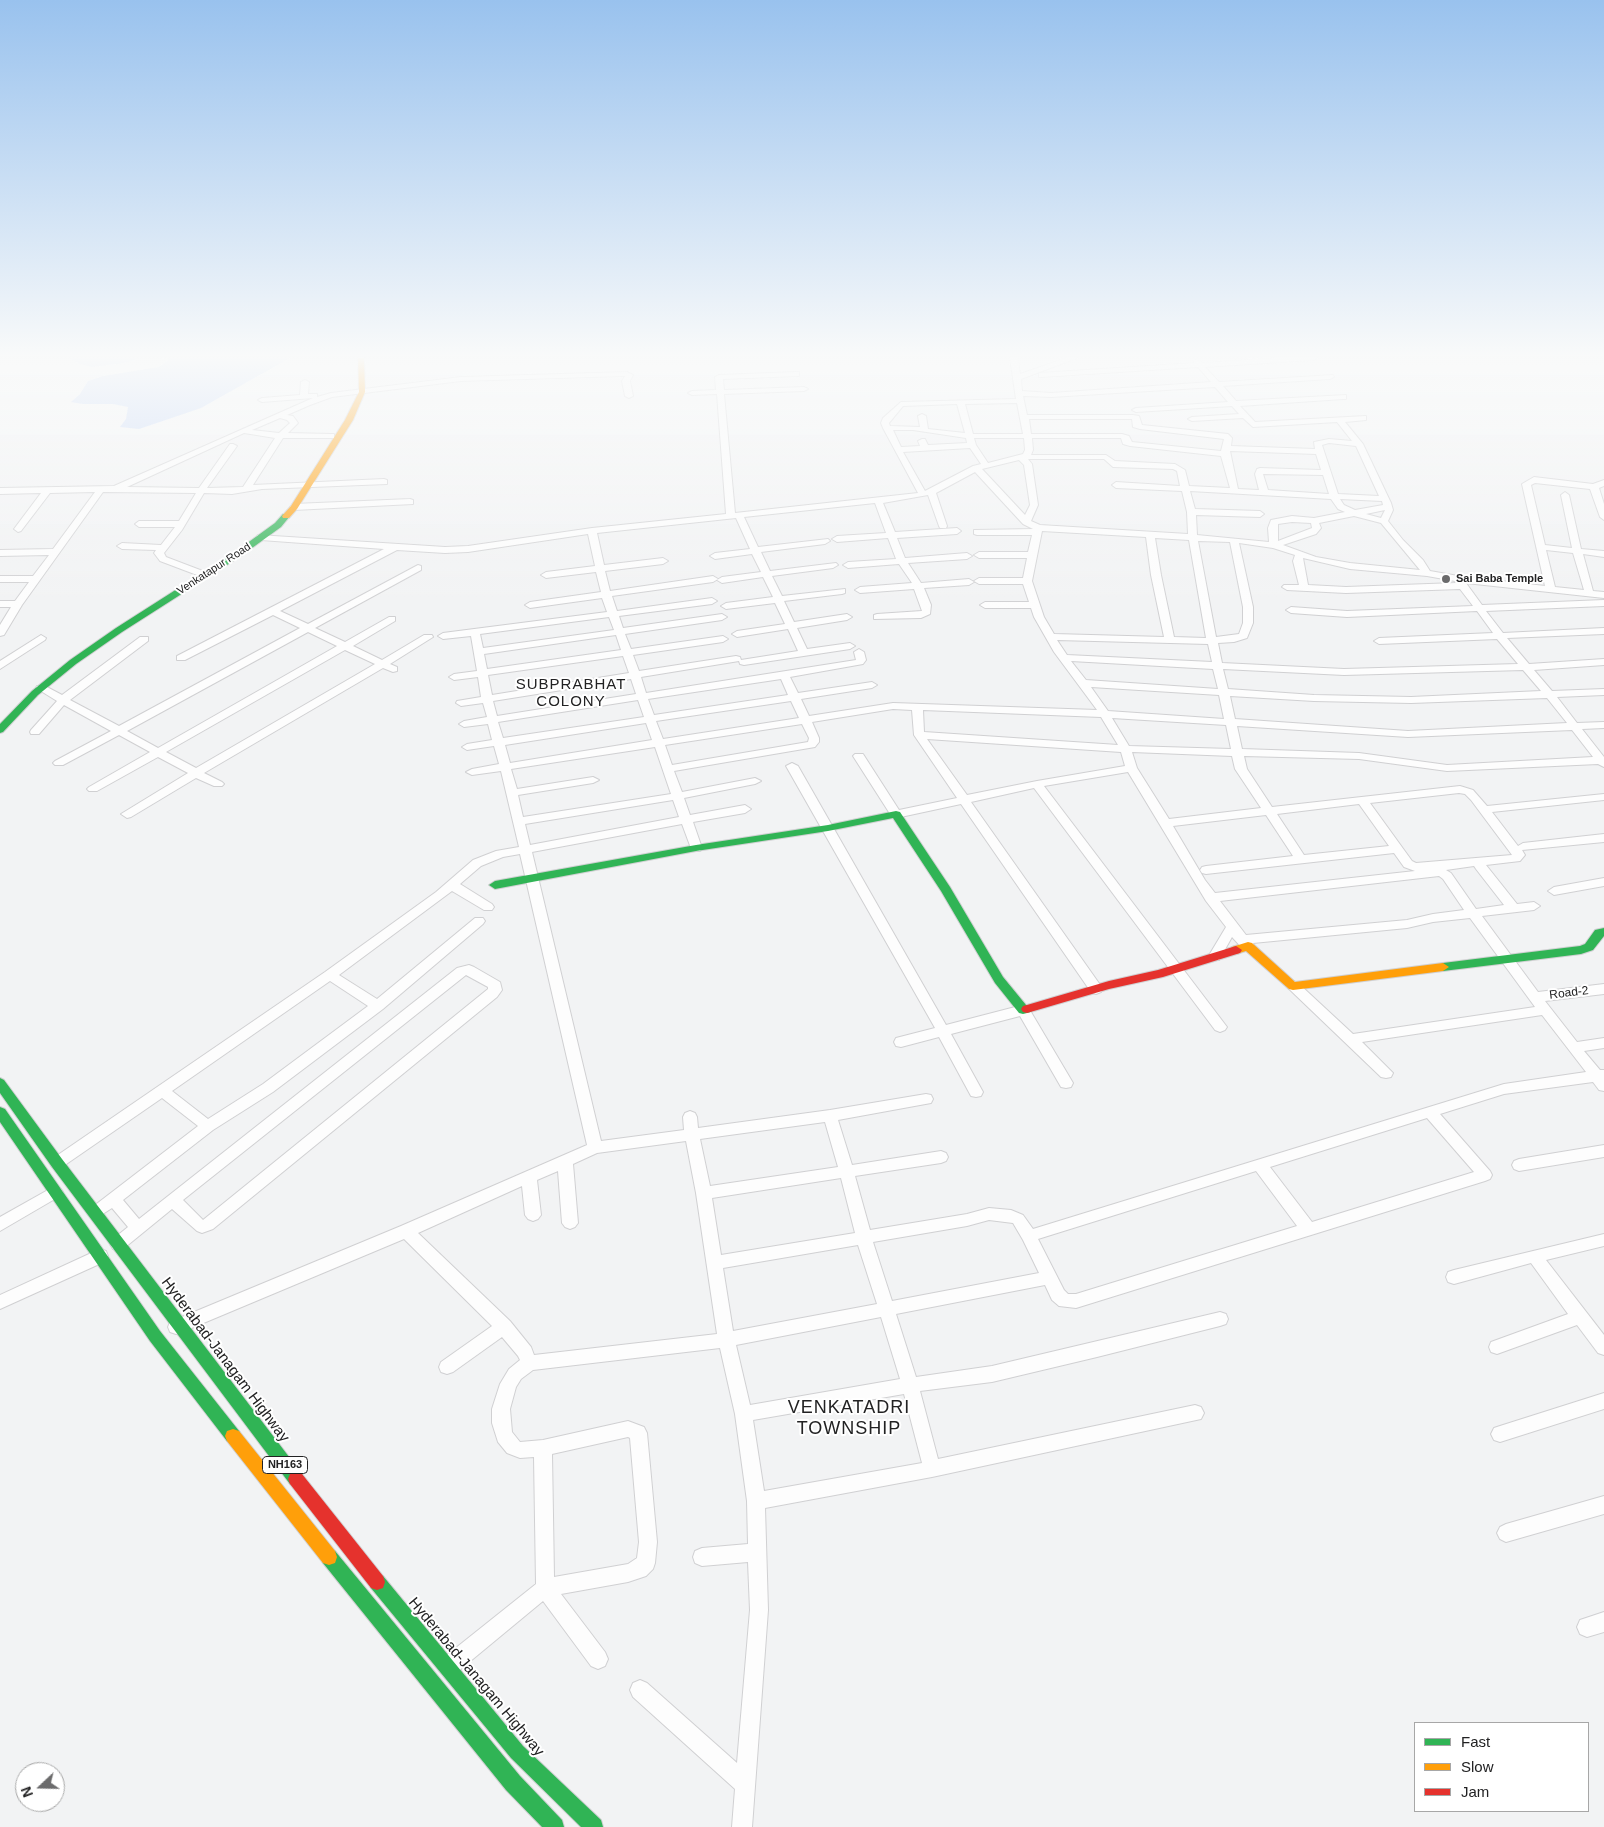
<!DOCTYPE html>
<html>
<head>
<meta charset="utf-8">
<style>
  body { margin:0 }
  #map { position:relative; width:1604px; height:1827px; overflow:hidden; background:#f2f3f4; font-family:Arial,sans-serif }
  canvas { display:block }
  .legend { position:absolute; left:1414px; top:1722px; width:175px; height:90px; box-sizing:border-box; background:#fff; border:1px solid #a7a7a7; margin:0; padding:6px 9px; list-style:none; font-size:15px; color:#222223 }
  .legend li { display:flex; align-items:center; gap:10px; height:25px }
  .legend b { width:25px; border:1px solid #a7a7a7 }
  .north { position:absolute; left:15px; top:1762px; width:50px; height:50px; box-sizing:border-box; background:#fff; border:1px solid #a7a7a7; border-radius:50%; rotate:249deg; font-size:14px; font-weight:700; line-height:20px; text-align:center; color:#222223 }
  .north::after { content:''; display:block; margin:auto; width:18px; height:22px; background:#6b6b6c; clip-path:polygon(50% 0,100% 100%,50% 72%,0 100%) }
</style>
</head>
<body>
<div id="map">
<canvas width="1604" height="1827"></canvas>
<ul class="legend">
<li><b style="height:6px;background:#30b455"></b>Fast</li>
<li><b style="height:6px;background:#ff9f0a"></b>Slow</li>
<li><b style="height:6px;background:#e5322d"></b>Jam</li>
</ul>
<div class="north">N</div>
</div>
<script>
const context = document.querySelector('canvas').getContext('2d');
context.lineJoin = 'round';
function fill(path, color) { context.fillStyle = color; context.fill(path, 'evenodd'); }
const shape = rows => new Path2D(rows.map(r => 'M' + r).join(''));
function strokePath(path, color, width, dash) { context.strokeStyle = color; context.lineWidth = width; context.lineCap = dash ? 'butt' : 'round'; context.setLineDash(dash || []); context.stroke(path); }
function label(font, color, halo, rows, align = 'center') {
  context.font = font + ' Arial,sans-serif'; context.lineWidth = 4; context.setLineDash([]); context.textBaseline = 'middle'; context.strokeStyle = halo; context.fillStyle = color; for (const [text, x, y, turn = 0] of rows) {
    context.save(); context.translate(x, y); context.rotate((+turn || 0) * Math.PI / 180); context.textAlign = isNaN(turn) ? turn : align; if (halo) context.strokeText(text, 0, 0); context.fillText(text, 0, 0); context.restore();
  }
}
const water = shape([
  [71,358,142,358,124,363,92,367,80,364,70,359],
  [161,358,290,358,201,408,139,429,120,427,126,419,128,407,113,404,83,404,71,402,80,394,88,381,103,376,159,367,169,359]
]);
const street = shape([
  [1010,358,1018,358,1020,374,1066,358,1077,358,1021,379,1022,391,1051,393,1211,382,1198,367,1042,377,1039,377,1039,373,1194,363,1194,360,1197,360,1202,363,1276,358,1317,358,1313,360,1205,367,1219,382,1333,375,1334,377,1330,379,1223,386,1236,401,1346,395,1346,399,1343,399,1240,406,1255,422,1366,416,1366,420,1345,422,1363,444,1391,503,1393,510,1388,521,1403,540,1423,560,1430,571,1458,576,1545,586,1522,484,1534,477,1593,484,1604,480,1604,486,1599,488,1604,504,1604,520,1600,517,1590,489,1535,483,1531,485,1545,545,1572,548,1561,495,1565,492,1569,495,1581,549,1604,551,1604,557,1583,554,1593,591,1604,592,1604,598,1466,583,1482,605,1604,600,1604,606,1486,611,1503,633,1604,628,1604,634,1507,638,1529,664,1604,659,1604,665,1534,670,1552,691,1604,689,1604,695,1557,697,1577,723,1604,722,1604,728,1582,729,1604,757,1604,767,1598,764,1447,771,1359,759,1244,756,1247,769,1272,807,1460,786,1473,790,1487,806,1604,794,1604,800,1492,812,1518,846,1523,843,1604,834,1604,842,1522,850,1525,855,1520,861,1486,865,1517,904,1534,902,1540,906,1534,910,1482,916,1538,992,1604,984,1604,994,1545,1001,1577,1042,1604,1038,1604,1048,1584,1051,1600,1070,1604,1070,1604,1091,1599,1090,1593,1082,1504,1094,1440,1114,1490,1171,1492,1175,1490,1179,1485,1181,1076,1308,1059,1306,1052,1300,1045,1285,896,1314,916,1377,992,1366,1220,1312,1226,1314,1228,1319,1226,1324,1220,1326,1097,1357,992,1382,920,1391,938,1459,1195,1405,1201,1407,1204,1413,1201,1419,932,1477,765,1508,768,1610,752,1827,732,1827,735,1789,633,1697,630,1690,633,1683,640,1680,647,1683,737,1763,750,1610,748,1562,702,1566,695,1563,693,1557,695,1551,702,1548,748,1544,747,1501,735,1414,720,1348,533,1370,521,1379,516,1387,510,1409,512,1432,520,1442,543,1440,628,1421,644,1427,647,1433,657,1542,655,1563,653,1569,646,1576,628,1582,561,1594,605,1652,608,1659,605,1666,598,1669,591,1666,543,1601,456,1673,449,1676,442,1673,439,1666,442,1659,536,1584,534,1457,520,1458,507,1453,498,1442,492,1423,492,1409,500,1384,509,1369,520,1360,518,1356,502,1337,453,1372,447,1374,441,1372,439,1367,441,1362,492,1326,404,1239,182,1332,176,1334,170,1332,168,1327,170,1322,401,1226,587,1145,520,854,503,857,481,866,460,884,492,904,494,907,492,910,484,910,452,891,339,975,377,999,475,918,483,918,485,921,483,924,383,1009,273,1092,213,1130,123,1200,139,1219,457,968,469,965,474,967,500,982,502,990,497,997,213,1229,202,1233,197,1231,172,1209,123,1249,118,1250,113,1249,110,1244,113,1239,128,1227,112,1208,95,1219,90,1217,87,1213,90,1209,198,1126,162,1098,62,1167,57,1169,52,1167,50,1163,52,1159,325,972,436,892,473,860,496,851,519,847,501,771,472,775,466,772,472,769,499,764,494,746,467,750,462,747,467,744,492,740,488,724,464,727,459,724,464,721,487,717,483,703,461,706,456,703,457,701,481,697,478,677,454,680,449,677,454,674,477,671,471,636,443,639,438,636,443,633,607,612,602,598,530,608,525,605,530,602,601,592,596,572,546,578,541,575,546,572,595,566,588,534,468,552,445,553,397,550,280,611,308,624,418,565,421,566,421,570,315,628,345,642,389,617,395,617,395,621,353,646,382,660,424,635,432,635,433,637,390,664,397,667,397,671,393,672,383,668,204,773,222,782,224,784,222,786,214,786,196,778,131,817,127,818,121,814,188,773,158,757,97,791,89,791,87,789,89,787,150,752,119,735,63,765,55,765,53,763,55,761,111,731,64,705,39,734,31,734,30,732,31,730,57,701,36,688,37,686,45,686,62,695,140,637,148,637,148,641,70,700,119,726,300,628,273,615,185,660,177,660,177,656,384,549,261,540,256,537,258,535,445,547,468,546,592,528,726,514,717,394,692,395,688,393,692,391,716,390,715,377,719,375,796,372,799,372,799,376,723,379,724,390,804,387,808,389,804,391,724,394,735,513,918,493,883,428,881,423,883,418,901,402,1016,399,1010,358],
  [1215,387,1228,402,1136,408,1132,410,1136,412,1232,406,1239,414,1192,417,1188,419,1192,421,1243,418,1253,427,1337,422,1352,441,1329,439,1314,442,1315,449,1231,446,1232,438,1228,434,1142,425,1139,416,1133,415,1027,415,1023,396,1051,397,1215,387],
  [1017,403,1023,434,973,434,965,404,1017,403],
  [957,404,965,433,928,429,926,416,922,414,918,416,920,427,890,426,889,423,903,406,957,404],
  [1029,419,1132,419,1133,427,1140,429,1224,439,1221,451,1132,442,1129,436,1122,434,1031,434,1029,419],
  [893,430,913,430,966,438,967,443,928,445,925,439,922,439,918,441,920,446,901,447,893,430],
  [974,438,1024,438,1025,450,1023,454,988,463,976,445,974,438],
  [1032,438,1121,438,1123,444,1130,446,1221,456,1230,488,1189,486,1185,470,1175,464,1115,461,1106,455,1031,455,1033,450,1032,438],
  [1329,443,1356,446,1379,496,1338,494,1322,445,1329,443],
  [970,448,981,464,973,466,925,491,903,452,970,448],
  [1230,451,1316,454,1321,470,1260,468,1257,469,1255,474,1259,490,1238,489,1230,451],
  [1028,459,1104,459,1113,467,1173,469,1177,471,1180,486,1116,482,1112,485,1116,488,1182,491,1187,512,1188,534,1040,525,1031,521,1038,505,1032,464,1028,459],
  [1019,460,1024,465,1030,505,1025,515,982,469,1019,460],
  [975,472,1023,524,1033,529,974,530,974,534,977,535,1032,535,1028,552,979,552,974,555,979,558,1027,558,1023,578,979,578,974,581,979,584,1023,584,1029,602,985,602,980,605,985,608,1031,608,1034,617,1054,652,1097,710,893,703,809,716,801,699,872,688,877,685,872,682,798,693,790,677,863,664,866,660,864,652,859,649,854,652,856,660,646,693,641,677,739,661,740,664,744,665,850,649,855,646,850,643,807,649,797,628,847,620,852,617,847,614,794,622,784,601,842,594,845,593,845,589,782,596,772,576,833,568,838,565,836,563,770,571,761,552,825,544,830,541,828,539,758,547,744,517,875,503,886,533,837,536,832,539,837,542,888,538,896,559,848,562,843,565,848,568,899,564,912,583,860,587,855,590,860,593,914,589,922,611,877,614,874,615,874,619,921,618,930,614,931,605,924,588,969,585,974,582,969,579,921,583,908,563,967,559,972,556,967,553,905,558,897,538,957,534,961,531,957,528,895,532,883,503,928,495,939,526,940,528,946,528,947,526,936,493,975,472],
  [1263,474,1323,475,1329,494,1268,490,1263,474],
  [1190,491,1331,499,1338,509,1345,512,1314,518,1292,516,1271,520,1268,528,1269,542,1197,535,1196,515,1260,517,1264,514,1260,511,1195,509,1190,491],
  [1340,499,1382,501,1383,505,1355,510,1344,505,1340,499],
  [1385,510,1381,518,1366,514,1385,510],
  [1354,516,1381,523,1420,570,1350,563,1316,557,1283,545,1316,534,1321,528,1319,523,1354,516],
  [736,518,750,549,715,553,710,556,715,559,752,554,761,572,722,577,717,580,722,583,763,577,773,597,726,603,721,606,726,609,775,603,785,624,737,631,732,634,737,637,788,629,798,651,741,660,740,657,736,656,639,671,633,655,723,642,728,639,723,636,631,649,625,634,722,620,727,617,722,614,623,628,619,616,712,604,717,601,712,598,617,611,612,596,713,582,718,579,713,576,610,591,605,571,663,564,668,561,663,558,604,565,597,533,736,518],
  [1292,522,1311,523,1312,528,1278,541,1278,524,1292,522],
  [1042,531,1146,537,1151,575,1164,637,1054,634,1044,617,1032,581,1042,531],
  [1155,538,1189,540,1206,638,1174,637,1161,575,1155,538],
  [1198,541,1230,542,1243,607,1243,623,1239,634,1216,637,1198,541],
  [1239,543,1273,548,1295,555,1293,561,1299,585,1284,585,1282,587,1287,590,1346,593,1460,589,1473,606,1347,611,1291,607,1286,610,1291,613,1347,617,1477,611,1493,633,1379,638,1374,641,1379,644,1497,639,1518,664,1344,669,1222,663,1218,643,1234,642,1247,638,1253,623,1253,607,1239,543],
  [1546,550,1573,553,1584,590,1555,587,1546,550],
  [1303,558,1350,569,1427,576,1455,581,1456,583,1346,587,1308,585,1303,558],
  [609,617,614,630,483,648,480,634,609,617],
  [308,632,337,646,158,748,127,731,308,632],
  [616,635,621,650,487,669,484,654,616,635],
  [1057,640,1208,644,1212,662,1067,655,1057,640],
  [345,650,375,664,196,768,166,752,345,650],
  [623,656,629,673,492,695,488,675,623,656],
  [1071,661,1213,669,1218,689,1086,680,1071,661],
  [1223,669,1344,675,1523,670,1541,691,1411,697,1314,695,1228,689,1223,669],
  [631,679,636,694,497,716,493,701,631,679],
  [781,679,788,695,654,715,648,699,781,679],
  [1091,687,1219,695,1224,719,1108,711,1091,687],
  [1230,696,1314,701,1411,703,1547,698,1567,723,1408,731,1235,719,1230,696],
  [638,700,644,717,503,738,498,722,638,700],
  [791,701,799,718,663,739,656,721,791,701],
  [893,709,912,710,914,735,957,798,899,810,863,754,855,754,853,756,892,817,896,818,961,804,1091,992,1096,994,1101,992,1103,989,971,802,1034,788,1215,1030,1220,1032,1225,1030,1227,1027,1044,786,1128,772,1206,901,1226,927,1208,957,1209,960,1219,960,1232,937,1243,949,1248,950,1253,949,1254,946,1253,943,1407,928,1433,922,1470,918,1535,1007,1353,1034,1298,983,1293,981,1288,983,1286,986,1381,1077,1386,1078,1391,1077,1393,1073,1362,1042,1542,1015,1586,1072,1504,1084,1033,1229,1023,1215,1011,1210,989,1208,967,1214,870,1230,855,1176,941,1163,946,1161,948,1157,946,1153,941,1151,852,1165,838,1120,931,1103,933,1099,931,1095,926,1094,830,1110,698,1128,697,1117,695,1113,690,1111,685,1113,683,1117,684,1130,601,1141,532,852,682,824,692,851,700,851,702,848,693,822,745,813,751,809,745,805,690,815,684,798,755,784,761,781,755,778,682,792,674,771,815,747,819,742,819,738,812,722,893,709],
  [923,710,1101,717,1118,745,924,732,923,710],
  [1112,718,1226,725,1231,749,1129,746,1112,718],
  [646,723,652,740,510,763,505,745,646,723],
  [802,724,809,738,808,742,672,765,665,745,802,724],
  [1237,726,1408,737,1572,730,1593,757,1447,765,1359,753,1242,749,1237,726],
  [927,739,1121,752,1125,766,1037,781,967,795,927,739],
  [655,747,671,794,523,817,518,795,593,783,599,780,593,777,517,789,511,769,655,747],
  [1132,752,1232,756,1235,769,1261,808,1169,819,1137,768,1132,752],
  [1459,793,1465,794,1471,800,1512,855,1416,863,1412,861,1370,803,1459,793],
  [673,800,679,817,530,845,525,824,673,800],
  [1359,804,1389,846,1304,855,1277,814,1359,804],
  [1266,815,1293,856,1206,866,1202,867,1200,870,1202,873,1206,874,1394,853,1404,867,1415,871,1215,893,1205,880,1173,826,1266,815],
  [1474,866,1476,869,1504,905,1476,909,1451,873,1446,870,1474,866],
  [1439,876,1443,879,1464,910,1433,914,1407,920,1246,935,1220,901,1439,876],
  [466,975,488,987,488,989,203,1220,183,1200,466,975],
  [330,981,368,1006,263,1084,208,1119,172,1091,330,981],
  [1427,1118,1474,1172,1312,1222,1270,1167,1427,1118],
  [825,1122,838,1167,710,1186,700,1139,825,1122],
  [686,1141,696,1193,717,1334,534,1355,531,1347,510,1321,418,1233,522,1186,525,1215,528,1219,533,1221,538,1219,541,1215,537,1180,558,1171,562,1223,565,1227,570,1229,575,1227,578,1223,573,1164,597,1153,686,1141],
  [1256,1171,1297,1226,1076,1294,1068,1294,1064,1290,1038,1239,1256,1171],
  [841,1178,855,1233,721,1255,712,1198,841,1178],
  [989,1220,1013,1223,1023,1240,1039,1273,892,1301,873,1242,967,1226,989,1220],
  [858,1245,877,1304,733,1331,723,1268,858,1245],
  [881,1317,900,1379,750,1405,736,1345,881,1317],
  [904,1394,922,1463,764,1491,753,1420,904,1394],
  [628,1437,630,1438,639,1542,637,1558,628,1564,554,1577,552,1454,628,1437],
  [627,372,633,375,630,381,633,396,629,398,625,396,622,381,625,376,461,381,332,397,310,405,287,415,293,416,298,423,288,433,331,434,334,434,334,438,283,438,253,485,384,479,387,480,387,484,262,489,232,494,204,493,182,530,164,553,166,557,208,573,210,575,205,578,160,561,154,553,156,550,122,549,117,546,122,543,161,545,175,527,139,527,135,524,139,521,179,521,196,493,103,492,22,605,4,635,0,636,0,625,11,607,0,607,0,601,15,601,29,582,0,582,0,576,33,576,49,555,0,556,0,550,53,549,95,492,50,493,21,531,18,532,14,529,41,493,0,494,0,488,114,486,313,398,262,402,258,400,262,398,300,395,301,382,305,380,309,382,308,394,317,394,317,397,331,393,461,377,627,372],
  [280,418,287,420,290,423,279,433,252,430,280,418],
  [244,433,275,438,243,487,207,488,237,446,233,444,230,444,199,488,127,487,244,433],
  [410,499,413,500,413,504,294,510,290,507,294,504,410,499],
  [41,635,46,638,45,640,0,669,0,661,41,635],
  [792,763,798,766,946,1025,1023,1005,1028,1007,1073,1083,1071,1087,1066,1088,1061,1087,1020,1016,951,1034,983,1092,981,1096,976,1097,971,1096,939,1037,901,1047,896,1046,894,1042,896,1038,935,1028,786,766,792,763],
  [1604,878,1604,886,1554,895,1548,891,1554,887,1604,878],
  [1604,1145,1604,1157,1519,1171,1514,1169,1512,1165,1514,1161,1519,1159,1604,1145],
  [55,1186,60,1188,63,1192,60,1196,0,1231,0,1217,55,1186],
  [1604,1234,1604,1246,1546,1260,1604,1335,1604,1355,1598,1353,1577,1325,1497,1354,1491,1352,1489,1347,1491,1342,1568,1314,1531,1263,1454,1284,1448,1282,1446,1277,1448,1272,1454,1270,1604,1234],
  [100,1249,106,1251,108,1256,106,1261,0,1309,0,1295,100,1249],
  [1604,1393,1604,1409,1500,1442,1494,1440,1491,1434,1494,1428,1500,1426,1604,1393],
  [1604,1496,1604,1514,1506,1542,1500,1539,1497,1533,1500,1527,1506,1524,1604,1496],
  [1604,1612,1604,1632,1587,1637,1580,1634,1577,1627,1580,1620,1604,1612]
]);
const fast = shape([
  [283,514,290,516,281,527,241,556,122,632,76,664,38,695,3,732,0,733,0,724,32,691,70,660,116,628,235,552,275,523,283,514],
  [896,811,900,812,950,887,1003,977,1026,1005,1031,1006,1033,1009,1031,1012,1023,1014,1019,1013,995,983,941,891,893,818,828,831,696,851,495,889,489,885,495,881,696,845,828,825,896,811],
  [1604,928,1604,936,1593,950,1581,954,1443,971,1437,967,1443,963,1580,946,1585,944,1595,930,1604,928],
  [0,1078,4,1080,62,1159,302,1474,304,1479,302,1484,296,1487,290,1484,52,1167,0,1093,0,1078],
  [0,1107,5,1109,160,1331,239,1431,241,1436,239,1441,233,1443,227,1441,150,1341,0,1122,0,1107],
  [329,1549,335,1551,520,1776,562,1820,564,1827,542,1827,506,1790,323,1563,321,1557,323,1551,329,1549],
  [377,1574,383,1576,523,1746,601,1820,603,1827,581,1827,511,1758,371,1588,369,1582,371,1576,377,1574]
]);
const slow = shape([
  [358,358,364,358,365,392,353,420,297,509,289,518,283,518,282,516,291,506,345,420,359,392,358,358],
  [1248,942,1252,943,1295,982,1443,963,1449,967,1443,971,1293,990,1289,989,1246,951,1236,954,1230,950,1232,947,1248,942],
  [233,1429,239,1431,335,1551,337,1557,335,1563,329,1565,323,1563,227,1441,225,1436,227,1431,233,1429]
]);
const jam = shape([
  [1236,946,1242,950,1240,953,1163,977,1109,989,1027,1013,1023,1012,1021,1009,1023,1006,1027,1005,1109,981,1158,970,1236,946],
  [296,1471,302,1474,383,1576,385,1582,383,1588,377,1590,371,1588,290,1484,288,1479,290,1474,296,1471]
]);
const markers = [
  [1446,579,5,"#6b6b6c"]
];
const farStreetnames = [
  ["Venkatapur Road",214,569,-33]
];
const farPoinames = [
  ["Sai Baba Temple",1456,579]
];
const shields = [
  [285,1465,45]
];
const shieldNames = [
  ["NH163",285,1465]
];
const streetNames = [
  ["Road-2",1569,993,-7]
];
const quarterNames = [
  ["SUBPRABHAT",571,685],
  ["COLONY",571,702]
];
const nearStreetnames = [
  ["Hyderabad-Janagam Highway",225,1360,53],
  ["Hyderabad-Janagam Highway",476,1677,50]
];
const nearQuarternames = [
  ["VENKATADRI",849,1408],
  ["TOWNSHIP",849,1429]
];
fill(water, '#c4d6f7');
strokePath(street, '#d0d0d2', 2);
strokePath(fast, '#d0d0d2', 2);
strokePath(slow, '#d0d0d2', 2);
strokePath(jam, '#d0d0d2', 2);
fill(street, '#fdfdfd');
fill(fast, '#30b455');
fill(slow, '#ff9f0a');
fill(jam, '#e5322d');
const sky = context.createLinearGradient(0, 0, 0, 614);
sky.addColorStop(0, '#99c2ee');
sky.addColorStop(0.58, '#f9fafa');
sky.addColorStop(1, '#f9fafa00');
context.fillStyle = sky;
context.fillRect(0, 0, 1604, 614);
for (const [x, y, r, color] of markers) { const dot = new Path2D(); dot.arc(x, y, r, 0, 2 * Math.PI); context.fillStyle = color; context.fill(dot); strokePath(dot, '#fff', 2); }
label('11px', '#222223', '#fff', farStreetnames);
label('bold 11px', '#222223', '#fff', farPoinames, 'left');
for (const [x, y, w] of shields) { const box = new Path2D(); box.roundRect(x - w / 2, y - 8.5, w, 17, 4); context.fillStyle = '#fff'; context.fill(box); strokePath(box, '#222223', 1); }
label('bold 11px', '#222223', null, shieldNames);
label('12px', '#222223', '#fff', streetNames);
context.letterSpacing = '1px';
label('15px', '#222223', '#fff', quarterNames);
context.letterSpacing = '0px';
label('15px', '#222223', '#fff', nearStreetnames);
context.letterSpacing = '1px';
label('18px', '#222223', '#fff', nearQuarternames);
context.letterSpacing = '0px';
</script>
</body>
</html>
